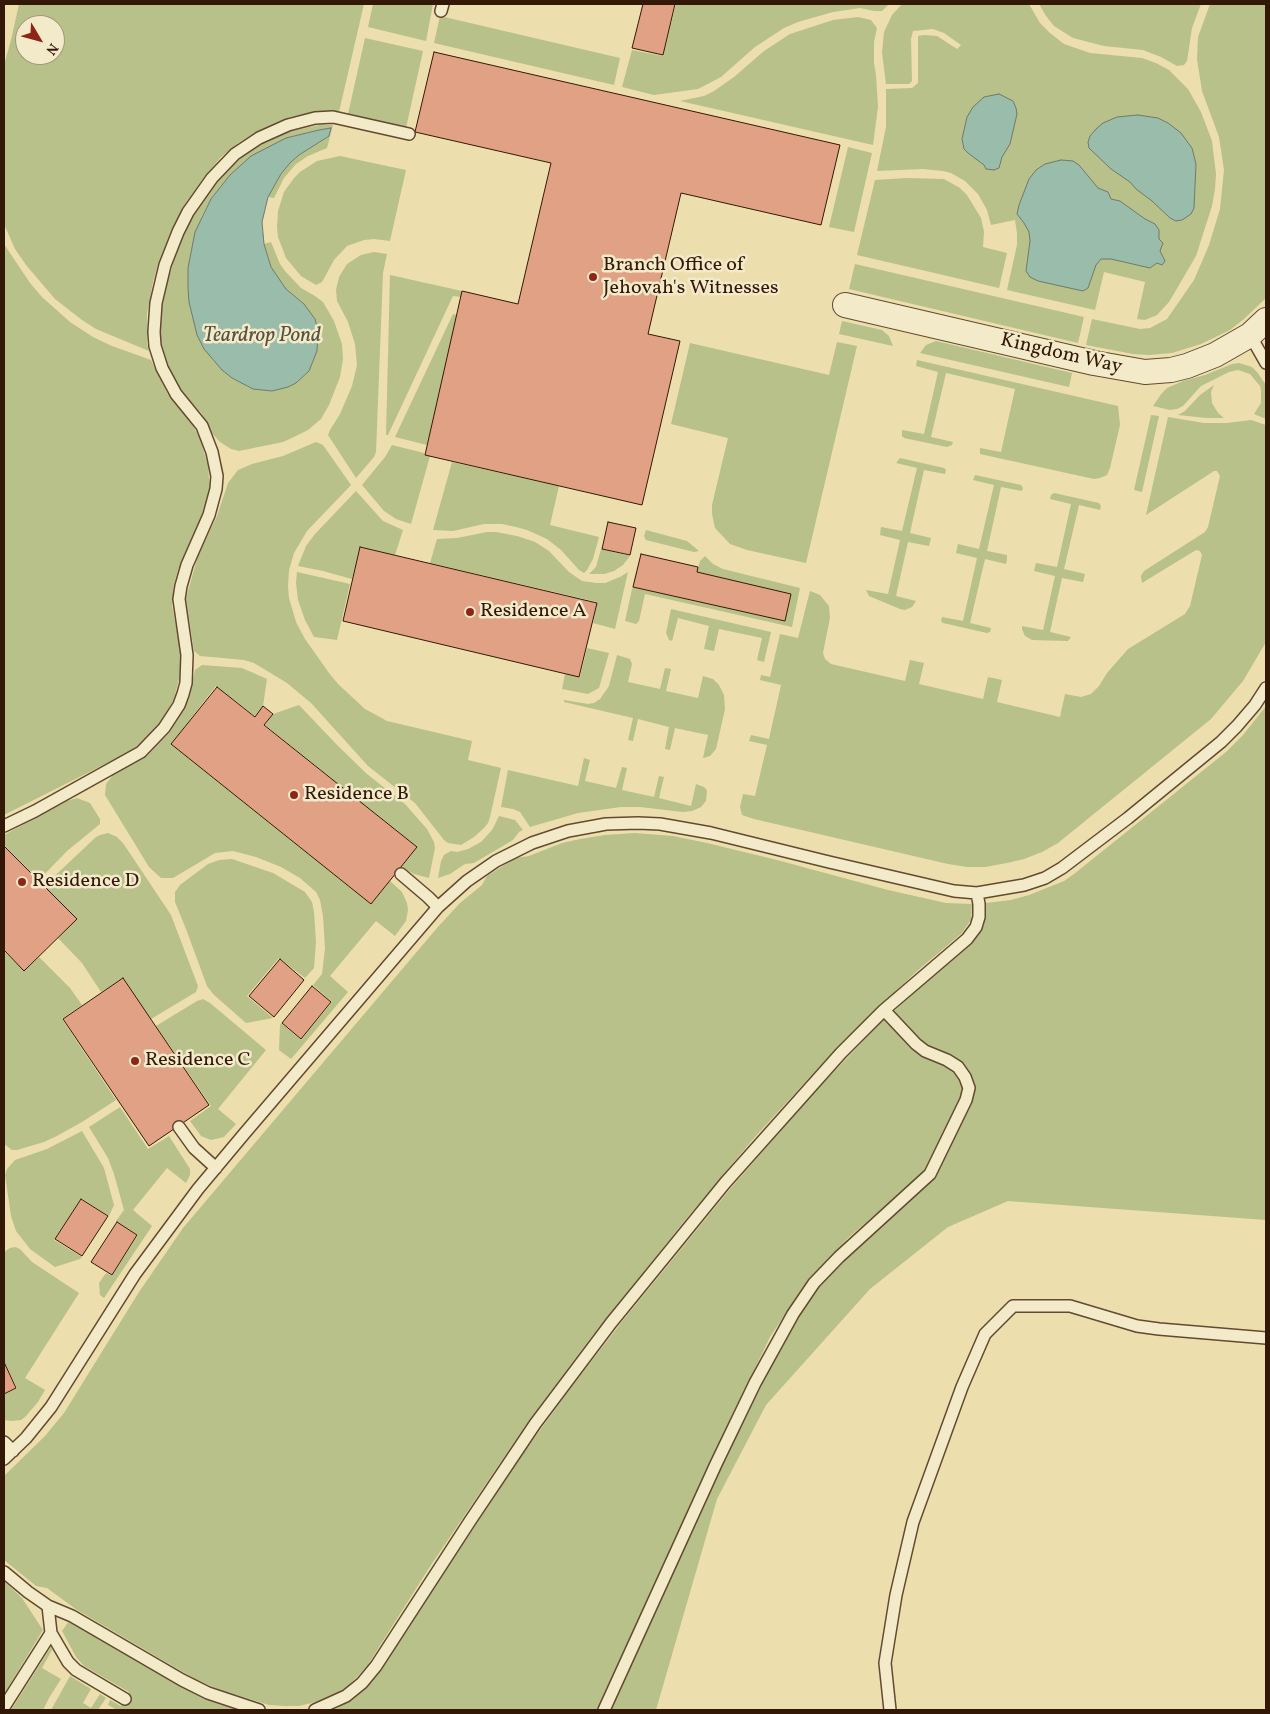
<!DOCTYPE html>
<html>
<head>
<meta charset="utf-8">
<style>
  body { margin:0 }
  #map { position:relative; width:1270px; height:1714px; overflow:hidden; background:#ecdead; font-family:Vollkorn,serif }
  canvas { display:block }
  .frame { position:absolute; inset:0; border:5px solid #341807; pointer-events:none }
  .north { position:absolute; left:15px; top:15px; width:50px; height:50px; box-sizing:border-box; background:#f3eaca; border:1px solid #a7967c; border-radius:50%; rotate:127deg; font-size:14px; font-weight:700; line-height:20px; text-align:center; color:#341807 }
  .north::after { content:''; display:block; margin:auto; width:18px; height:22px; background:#8f2418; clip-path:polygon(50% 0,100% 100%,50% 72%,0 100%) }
</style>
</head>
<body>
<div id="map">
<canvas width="1270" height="1714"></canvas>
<div class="frame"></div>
<div class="north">N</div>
</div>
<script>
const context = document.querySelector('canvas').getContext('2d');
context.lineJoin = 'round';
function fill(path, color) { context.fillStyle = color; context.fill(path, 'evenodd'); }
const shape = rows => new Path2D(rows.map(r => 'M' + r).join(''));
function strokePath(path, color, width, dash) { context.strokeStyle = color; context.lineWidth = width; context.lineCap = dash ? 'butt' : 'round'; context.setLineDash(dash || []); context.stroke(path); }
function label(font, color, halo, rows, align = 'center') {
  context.font = font + ' Vollkorn,serif'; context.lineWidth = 5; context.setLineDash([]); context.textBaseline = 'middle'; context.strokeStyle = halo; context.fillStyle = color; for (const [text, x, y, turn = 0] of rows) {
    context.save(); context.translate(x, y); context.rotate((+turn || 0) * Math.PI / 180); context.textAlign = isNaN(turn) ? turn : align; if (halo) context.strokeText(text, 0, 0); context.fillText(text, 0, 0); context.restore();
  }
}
const green = shape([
  [19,4,364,4,339,112,320,111,290,117,254,133,238,143,221,157,204,177,185,204,171,231,158,264,153,282,147,313,147,344,149,351,96,329,82,320,55,299,26,265,15,249,4,224,4,65,11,40],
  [25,25,55,25,55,55,25,55],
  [373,4,433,4,426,41,368,27],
  [676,4,889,4,882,11,874,11,860,8,833,12,798,22,784,28,755,47,721,77,698,89,654,95,622,87,632,50,663,56],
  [902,4,1029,4,1040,23,1050,33,1064,44,1090,53,1142,58,1156,63,1169,70,1188,89,1201,112,1212,141,1216,174,1215,189,1212,206,1196,256,1169,302,1157,315,1145,320,1137,319,1145,282,1104,272,1095,310,1007,290,1017,245,1017,233,1015,220,991,225,987,210,978,194,965,181,951,173,943,171,923,169,877,171,886,127,886,89,912,88,918,83,918,36,924,35,937,36,957,49,961,45,944,33,933,29,913,31,911,39,912,81,909,84,886,84,882,53,884,32,892,15],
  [1039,4,1201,4,1192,28,1187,61,1184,65,1177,66,1161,57,1143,50,1104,46,1073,38,1054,26,1046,16],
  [1210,4,1266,4,1266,298,1244,319,1230,330,1201,344,1172,353,1149,355,1133,354,1086,345,1092,319,1140,329,1150,328,1167,319,1194,280,1209,245,1220,209,1224,170,1219,137,1202,91,1197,59,1198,37],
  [440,16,620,58,614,85,434,43],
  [858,17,871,20,877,28,874,42,874,63,876,75,878,107,873,145,680,101,704,96,714,91,734,77,764,51,790,34,833,20],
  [365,38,423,51,406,128,348,114],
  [319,125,333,125,327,148,308,156,296,164,284,178,274,198,268,197,270,192,281,174,290,163,299,155,329,136,331,128,319,130,286,138,230,175,211,199,202,216,191,251,188,288,213,360,232,378,253,389,272,391,296,383,309,371,304,304,286,289,279,280,271,267,264,244,271,242,280,264,285,271,301,288,315,296,323,302,334,321,342,344,343,359,340,377,329,405,321,419,308,430,296,436,283,442,239,451,231,449,220,442,211,432,202,414,181,391,169,368,165,361,160,336,160,320,165,291,177,249,188,226,200,204,226,171,248,152,273,138,288,132],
  [848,147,872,153,854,232,829,227],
  [340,156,406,170,390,241,374,239,364,240,347,246,334,260,322,282,316,285,301,276,286,258,278,237,277,227,278,211,284,192,294,178,300,172,317,161],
  [906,178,944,179,960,188,967,195,981,218,984,232,983,247,1007,253,999,288,857,255,875,180],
  [4,244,30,283,42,297,70,322,93,337,112,346,151,360,167,393,190,421,200,438,208,467,210,489,200,521,178,570,174,584,172,605,181,654,180,675,174,699,163,718,150,735,133,750,4,815],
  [374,252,387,254,383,273,376,452,374,457,356,478,328,435,330,430,340,414,352,386,357,365,355,344,348,322,337,301,336,290,339,277,347,264,361,255],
  [855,264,1084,317,1078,343,849,289],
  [390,275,462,291,461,297,453,296,452,298,388,435,386,435],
  [453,314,457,315,427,445,395,437],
  [842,321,882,330,889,336,893,346,839,334],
  [936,341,1072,373,1069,387,920,353,926,345],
  [837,342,857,346,806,563,747,550,730,544,715,528,712,514,712,505,728,438,671,424,690,343,829,375],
  [917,360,1118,406,1120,425,1110,468,1107,475,1100,478,1094,479,980,454,980,448,1001,452,1015,389,946,373,931,437,953,442,952,445,947,447,904,438,902,436,902,430,924,434,938,372,916,366],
  [1239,363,1252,367,1257,372,1266,385,1266,419,1254,414,1261,403,1261,390,1260,386,1250,374,1238,370,1229,372,1201,386,1183,406,1177,409,1170,410,1153,406,1162,393,1167,388,1183,381,1205,375,1232,364],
  [1214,385,1211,392,1212,403,1218,413,1224,418,1206,418,1178,415,1185,411,1200,395],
  [1151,415,1159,416,1142,492,1134,490],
  [1168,417,1204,423,1227,423,1251,420,1266,425,1266,642,1243,681,1211,719,1058,843,1042,852,1024,859,1007,863,985,867,967,867,948,864,754,819,742,815,740,807,743,794,755,796,767,745,749,741,751,735,769,739,781,685,760,680,761,675,770,677,780,634,798,638,810,591,820,595,829,606,830,618,823,653,825,659,831,664,905,681,910,660,924,663,919,684,983,699,988,677,1002,680,997,702,1060,717,1065,694,1081,697,1091,694,1099,686,1107,673,1128,649,1185,614,1190,606,1202,555,1200,551,1196,550,1142,583,1141,576,1144,571,1205,532,1208,527,1220,476,1217,471,1214,471,1146,515],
  [316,442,323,445,351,485,307,531,294,553,289,570,288,586,289,598,296,622,305,639,329,673,338,684,365,709,387,721,472,741,468,760,501,768,490,817,488,823,484,828,474,837,461,845,448,843,444,840,415,803,368,766,311,703,287,683,254,663,244,660,200,656,194,651,186,598,198,556,217,516,228,483,238,470,252,464,283,456],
  [392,445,424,453,425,455,430,456,411,524,396,519,384,511,362,485,385,457],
  [900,458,944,468,946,470,945,474,924,470,910,533,931,538,929,546,908,542,896,596,916,601,912,607,905,610,900,609,869,596,866,590,888,594,900,540,880,535,881,527,902,531,917,468,896,463],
  [452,462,559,486,550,525,599,537,593,559,587,570,584,573,579,570,561,550,547,539,527,530,516,527,502,524,484,524,453,531,433,530],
  [975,475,1021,485,1023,488,1022,491,1001,487,987,551,1007,555,1007,560,1006,564,985,559,970,623,991,628,990,632,987,633,943,623,941,621,942,617,963,621,977,558,956,553,958,544,979,549,994,485,973,480],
  [356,491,383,521,403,530,395,555,360,547,352,579,323,571,298,566,306,546,315,534],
  [1054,493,1099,503,1101,506,1100,510,1079,505,1064,569,1085,574,1083,582,1062,578,1050,632,1071,637,1068,641,1032,640,1025,636,1022,629,1022,626,1043,630,1055,576,1034,571,1036,563,1057,567,1071,504,1050,499,1051,495],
  [646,530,687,541,699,551,694,552,646,540,644,536],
  [487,532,496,532,517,536,535,542,549,551,569,572,582,581,596,583,605,583,620,577,628,572,615,629,593,623,597,602,430,563,437,539,457,538],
  [601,549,630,556,623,565,614,571,604,574,589,574,596,567],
  [640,553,633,587,785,621,791,594,697,572,700,561,705,556,713,564,723,569,800,588,792,627,645,594,639,621,636,624,625,621],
  [297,572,350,584,337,640,314,637,305,620,298,600,296,583],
  [671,609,771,632,764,662,757,660,762,638,719,629,714,651,704,649,709,626,678,618,672,641,669,640,666,633],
  [587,648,609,653,599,688,588,694,562,689,565,674,580,677],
  [617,655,630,659,632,664,628,682,660,689,665,668,671,669,666,691,698,698,703,676,713,679,719,685,724,695,725,709,716,749,710,756,703,758,708,735,675,728,670,750,665,749,669,727,638,719,633,741,628,740,633,718,564,702,564,700,588,704,594,703,600,699,609,686],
  [202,665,242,668,267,679,263,706,255,716,216,686,171,744,371,904,390,881,402,892,407,903,408,910,406,921,395,936,376,921,330,976,348,992,291,1059,279,1050,280,1025,281,1023,301,1040,332,1002,313,985,322,974,325,948,323,916,320,900,316,892,300,878,281,867,256,857,233,851,215,853,173,878,161,878,149,867,105,795,106,784,113,775,147,756,169,733,182,712,189,698,195,670],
  [299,705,338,746,367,774,405,804,427,829,434,842,435,848,429,878,414,874,401,867,417,847,265,725,273,714],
  [1266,706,1266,1220,1008,1201,948,1227,870,1289,766,1405,717,1499,656,1710,609,1710,684,1549,716,1475,747,1408,798,1316,817,1288,836,1268,932,1179,939,1167,969,1074,963,1065,924,1045,892,1013,978,936,984,925,986,903,1011,900,1029,895,1064,881,1074,874,1226,752,1243,735],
  [584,758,590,760,585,781,616,788,622,767,627,768,622,790,654,797,659,776,664,777,659,798,691,806,696,784,704,787,707,790,706,801,701,807,692,811,683,812,640,807,621,807,578,813,530,827,520,812,513,809,501,807,508,770,578,786],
  [77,798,90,803,100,819,100,824,67,851,39,880,4,845,4,835,67,801],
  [499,816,515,820,523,830,519,832,513,840,474,863,465,864,450,874,438,878,441,861,444,855,451,851,457,852,468,849,481,842,492,830],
  [108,833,117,837,123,843,171,915,198,986,196,992,151,1019,123,978,101,992,82,963,58,938,77,919,44,886,96,837,100,835],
  [635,833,673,836,707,843,777,860,888,890,946,903,972,904,971,920,961,934,917,971,842,1042,754,1138,686,1219,592,1336,525,1426,431,1565,367,1666,357,1677,344,1689,330,1697,316,1702,299,1706,284,1706,269,1705,220,1690,195,1679,77,1610,47,1588,36,1586,4,1560,4,1476,45,1436,64,1413,139,1292,183,1228,437,928,460,903,482,885,487,876,516,858,529,856,562,843,580,839,605,835],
  [232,859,273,873,305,892,312,902,314,912,316,942,314,968,305,978,279,958,247,996,273,1018,246,1023,214,995,207,986,186,929,175,902,175,892,180,885,208,864,219,860],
  [4,951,24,971,39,957,70,988,82,1005,62,1019,116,1100,82,1122,55,1137,44,1142,17,1150,12,1150,4,1144],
  [203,999,210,1003,266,1050,218,1109,236,1124,224,1137,211,1140,201,1136,190,1121,211,1106,156,1026,197,1001],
  [884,1019,924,1057,940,1062,958,1073,963,1085,962,1098,928,1169,848,1238,830,1257,807,1282,770,1337,724,1433,657,1586,599,1710,334,1710,357,1696,379,1672,517,1462,567,1393,624,1319,730,1189,811,1096],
  [120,1107,148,1149,169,1136,190,1169,190,1175,186,1183,167,1168,133,1210,152,1226,104,1298,100,1295,99,1283,106,1273,112,1276,138,1235,116,1221,124,1210,114,1174,108,1158,89,1127],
  [82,1131,104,1168,114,1205,109,1216,81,1198,54,1240,82,1257,80,1259,55,1267,30,1249,16,1231,11,1216,5,1175,7,1169,15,1160,47,1149],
  [15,1247,20,1249,32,1262,44,1270,79,1293,25,1378,45,1390,38,1402,25,1417,21,1420,12,1421,4,1420,4,1395,17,1388,4,1361,4,1252,10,1248],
  [4,1581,22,1598,43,1630,4,1694],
  [69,1621,202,1698,237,1710,117,1710,108,1705,110,1700,121,1706,129,1692,84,1666,76,1657,62,1631],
  [51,1647,52,1650,42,1668,61,1679,49,1698,43,1710,11,1710],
  [70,1676,91,1689,83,1703,91,1708,100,1694,106,1698,98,1710,51,1710]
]);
const water = shape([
  [999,94,1013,101,1016,108,1017,114,1010,144,1002,157,999,168,994,170,986,169,984,165,968,153,964,149,962,139,967,117,973,107,984,97,999,94],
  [1138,115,1158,118,1168,123,1181,133,1192,148,1196,164,1194,208,1191,214,1182,220,1176,221,1170,218,1152,201,1136,189,1130,182,1111,169,1089,148,1088,142,1090,136,1096,129,1103,123,1117,117,1138,115],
  [331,128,329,136,299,155,290,163,281,174,268,197,262,222,264,244,271,267,286,289,304,304,315,319,318,330,317,351,309,371,296,383,288,387,272,391,253,389,232,378,222,370,204,349,197,335,189,302,188,288,188,268,195,232,211,199,230,175,251,156,286,138,319,130,331,128],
  [1061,160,1073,161,1079,165,1098,188,1108,192,1111,199,1120,201,1145,219,1155,224,1159,230,1159,239,1163,243,1160,251,1165,261,1162,265,1157,263,1150,268,1111,259,1101,259,1096,265,1088,288,1083,291,1038,281,1030,277,1026,271,1030,241,1029,232,1024,223,1017,214,1019,205,1029,179,1036,170,1045,164,1061,160]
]);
const building = shape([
  [643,4,675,4,663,55,632,48,643,4],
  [434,52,840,145,821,225,681,193,648,334,680,341,642,505,425,455,462,291,518,304,551,163,415,132,434,52],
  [608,522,636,528,630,555,602,549,608,522],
  [360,547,597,603,579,677,343,621,360,547],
  [641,554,698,567,697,572,791,594,785,621,633,587,641,554],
  [217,687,255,717,263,706,273,714,264,725,417,847,371,904,171,744,217,687],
  [4,846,77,919,24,971,4,950,4,846],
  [280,959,304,980,274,1017,249,996,280,959],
  [123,978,209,1105,149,1146,63,1019,123,978],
  [312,986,331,1002,301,1039,282,1023,312,986],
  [81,1199,108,1216,82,1256,55,1239,81,1199],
  [117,1222,137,1235,112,1275,91,1262,117,1222],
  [4,1362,16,1388,4,1394,4,1362]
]);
const service = shape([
  [441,11,443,4],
  [1250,335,1266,363],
  [4,826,35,811,141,752,164,728,179,705,183,694,186,683,187,655,179,599,181,586,187,565,209,515,216,489,217,476,212,452,202,426,176,394,162,368,155,346,154,332,156,303,165,265,178,232,188,212,212,178,235,154,259,138,288,125,315,118,333,117,409,134],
  [401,874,428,897,438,907],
  [179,1127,194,1148,216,1168],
  [4,1442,13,1451],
  [4,1459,26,1438,51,1407,135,1274,198,1189,244,1134,438,907,467,881,496,861,532,843,568,831,606,824,638,823,660,824,711,833,829,862,954,891,977,893,1024,885,1045,878,1062,868,1128,818,1221,742,1237,726,1255,705,1266,688],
  [4,1572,28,1592,48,1606,72,1616,182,1680,208,1693,259,1710],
  [48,1606,51,1633,68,1662,76,1670,125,1699],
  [4,1707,51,1633],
  [315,1710,346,1696,362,1683,376,1666,470,1521,535,1424,611,1323,725,1183,841,1053,884,1010,967,939,976,927,979,917,979,904,977,893],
  [604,1710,716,1464,755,1383,793,1314,814,1283,839,1257,930,1174,966,1100,969,1088,965,1077,958,1067,947,1060,925,1051,916,1044,884,1010],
  [890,1710,885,1663,896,1595,913,1522,962,1387,985,1334,1013,1306,1070,1306,1137,1326,1159,1329,1266,1338]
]);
const minor = shape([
  [845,305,1094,363,1145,372,1171,370,1187,366,1215,355,1250,335,1266,320]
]);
const markers = [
  [593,277,5,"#8f2418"],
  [470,612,5,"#8f2418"],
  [294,795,5,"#8f2418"],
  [22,882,5,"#8f2418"],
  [135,1061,5,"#8f2418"]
];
const poiNames = [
  ["Branch Office of",603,266],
  ["Jehovah's Witnesses",603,289],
  ["Residence A",480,612],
  ["Residence B",304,795],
  ["Residence D",32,882],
  ["Residence C",145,1061]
];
const streetNames = [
  ["Kingdom Way",1061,355,13]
];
const waterNames = [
  ["Teardrop Pond",262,337]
];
fill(green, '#b8c189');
fill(water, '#99bcab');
strokePath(water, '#717a69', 1);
fill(building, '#e1a185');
strokePath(building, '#341807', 1);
strokePath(service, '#624a30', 14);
strokePath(minor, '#624a30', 26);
strokePath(service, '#f3eaca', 11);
strokePath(minor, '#f3eaca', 24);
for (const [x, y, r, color] of markers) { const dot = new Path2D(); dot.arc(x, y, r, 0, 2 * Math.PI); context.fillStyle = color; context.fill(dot); strokePath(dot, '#f3eaca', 2); }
label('20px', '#341807', '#f3eaca', poiNames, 'left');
label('20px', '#341807', '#f3eaca', streetNames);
label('italic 21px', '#575140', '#f3eaca', waterNames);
</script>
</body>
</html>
